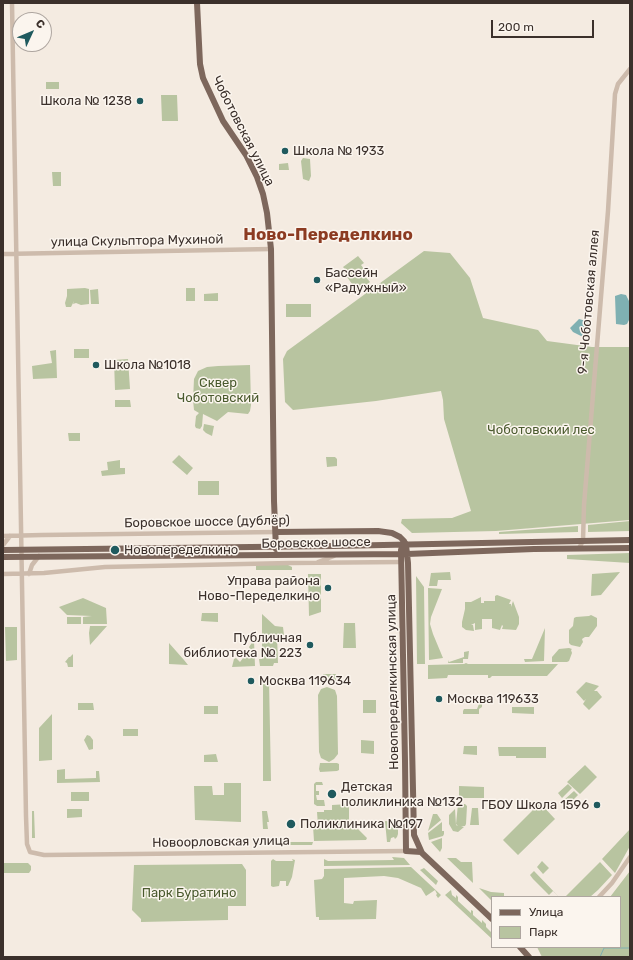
<!DOCTYPE html>
<html>
<head>
<meta charset="utf-8">
<style>
  body { margin:0 }
  #map { position:relative; width:633px; height:960px; overflow:hidden; background:#f4ebe1; font-family:Rubik,sans-serif }
  canvas { display:block }
  .frame { position:absolute; inset:0; border:4px solid #3b302b; pointer-events:none }
  .legend { position:absolute; left:491px; top:896px; width:130px; height:52px; box-sizing:border-box; background:#fbf5ee; border:1px solid #aea6a0; margin:0; padding:5px 7px; list-style:none; font-size:12px; color:#3b302b }
  .legend li { display:flex; align-items:center; gap:8px; height:20px }
  .legend b { width:20px; border:1px solid #aea6a0 }
  .north { position:absolute; left:12px; top:12px; width:40px; height:40px; box-sizing:border-box; background:#fbf5ee; border:1px solid #aea6a0; border-radius:50%; rotate:46deg; font-size:11px; font-weight:700; line-height:16px; text-align:center; color:#3b302b }
  .north::after { content:''; display:block; margin:auto; width:14px; height:18px; background:#1f5a5e; clip-path:polygon(50% 0,100% 100%,50% 72%,0 100%) }
  .scale { position:absolute; left:491px; top:20px; width:103px; height:18px; box-sizing:border-box; border:2px solid #3b302b; border-top:0; padding-left:5px; font-size:12px; line-height:14px; white-space:nowrap; color:#3b302b; -webkit-text-stroke:3px #fbf5ee; paint-order:stroke }
</style>
</head>
<body>
<div id="map">
<canvas width="633" height="960"></canvas>
<div class="frame"></div>
<ul class="legend">
<li><b style="height:5px;background:#7d675c"></b>Улица</li>
<li><b style="height:11px;background:#b8c4a0"></b>Парк</li>
</ul>
<div class="north">С</div>
<div class="scale">200 m</div>
</div>
<script>
const context = document.querySelector('canvas').getContext('2d');
context.lineJoin = 'round';
function fill(path, color) { context.fillStyle = color; context.fill(path, 'evenodd'); }
const shape = rows => new Path2D(rows.map(r => 'M' + r).join(''));
function strokePath(path, color, width, dash) { context.strokeStyle = color; context.lineWidth = width; context.lineCap = dash ? 'butt' : 'round'; context.setLineDash(dash || []); context.stroke(path); }
function label(font, color, halo, rows, align = 'center') {
  context.font = font + ' Rubik,sans-serif'; context.lineWidth = 3; context.setLineDash([]); context.textBaseline = 'middle'; context.strokeStyle = halo; context.fillStyle = color; for (const [text, x, y, turn = 0] of rows) {
    context.save(); context.translate(x, y); context.rotate((+turn || 0) * Math.PI / 180); context.textAlign = isNaN(turn) ? turn : align; if (halo) context.strokeText(text, 0, 0); context.fillText(text, 0, 0); context.restore();
  }
}
const green = shape([
  [46,82,59,82,59,89,46,89],
  [161,95,177,95,178,121,162,121],
  [303,158,310,159,311,176,309,181,303,179,301,161],
  [288,163,289,170,279,170,279,164],
  [52,172,61,172,61,186,53,186],
  [424,251,450,253,470,278,483,318,538,330,547,341,592,347,630,347,630,520,496,531,412,533,401,523,402,519,452,518,471,511,444,419,443,400,441,391,376,401,293,410,285,402,283,359,287,351],
  [358,256,364,263,361,265,367,273,364,275,370,282,355,294,349,286,352,284,347,277,349,274,343,267],
  [85,288,89,289,89,304,81,305,76,303,73,304,74,301,71,307,66,307,65,303,67,296,67,289],
  [186,288,195,288,195,301,186,301],
  [98,289,99,304,91,304,90,290],
  [218,293,218,301,204,301,204,294],
  [286,304,311,304,311,317,286,317],
  [74,349,89,349,89,358,74,358],
  [56,350,57,378,33,379,32,366,52,363,50,351],
  [128,359,130,389,115,390,114,360],
  [250,365,251,405,250,411,248,414,228,412,217,421,203,414,202,426,200,429,196,428,195,426,196,416,199,413,194,410,193,400,194,379,198,371,207,367,218,366],
  [115,400,130,400,131,407,115,407],
  [204,424,214,426,212,436,206,433,203,430],
  [68,433,80,433,80,441,69,441],
  [179,455,193,468,187,475,172,462],
  [326,457,335,457,337,459,337,466,327,467],
  [120,460,120,468,125,468,125,474,102,476,101,471,108,470,107,462],
  [198,481,219,481,219,495,198,495],
  [630,521,630,531,588,532,588,525],
  [578,526,578,532,499,534,499,532],
  [630,553,630,563,567,559,567,555],
  [286,564,292,567,292,570,256,570,256,565],
  [450,572,451,580,438,580,437,586,429,586,431,573],
  [620,572,601,595,591,596,592,574],
  [308,574,321,574,321,612,309,616],
  [416,576,424,587,425,664,417,664],
  [428,588,442,589,431,617,430,624,433,634,443,658,429,660],
  [497,595,511,600,509,604,511,604,511,607,513,601,519,617,519,624,516,630,502,629,503,626,502,625,500,630,492,628,492,619,482,619,482,629,475,630,475,623,471,625,473,625,474,631,466,630,462,627,462,622,465,609,465,602,471,602,481,597,481,603,484,603,484,601,495,601,495,596],
  [83,598,106,608,107,624,83,624,83,617,92,616,67,615,59,607],
  [202,613,218,613,218,622,201,621],
  [262,614,275,626,283,627,284,635,277,635,278,663,274,663,273,666,260,666,259,659,262,659],
  [591,615,597,618,597,626,589,637,585,637,582,639,583,642,580,647,571,645,569,643,569,630,573,626,574,618,576,617,589,616],
  [67,617,81,617,81,624,67,624],
  [344,623,355,623,356,648,343,648],
  [90,626,107,626,90,645,89,633],
  [5,627,17,627,17,660,6,661],
  [545,628,544,661,525,662,524,659,532,659],
  [254,640,255,666,232,667,234,659,236,658,240,662,250,649,249,647],
  [169,643,184,660,188,665,169,664],
  [569,648,572,649,571,650,572,653,569,661,567,662,552,662,552,657,559,649],
  [469,651,468,659,463,659,463,663,448,663,449,660,449,662,464,657,464,652],
  [73,652,73,667,68,667,67,663,65,662,69,657,70,657,73,654],
  [466,663,468,664,558,664,547,676,492,676,490,678,488,678,488,675,448,675,447,678,428,679,428,665,464,664],
  [323,674,336,674,336,682,323,682],
  [263,678,269,680,271,781,263,781],
  [586,682,599,686,594,691,597,691,602,697,589,710,583,704,586,699,584,701,576,692],
  [327,687,335,690,337,696,338,754,334,759,329,762,321,758,319,752,318,695,321,689],
  [363,700,376,700,376,713,363,713],
  [78,703,93,703,94,710,78,710],
  [479,704,482,704,482,707,479,709,479,714,463,714,463,711,464,709,477,709],
  [204,706,218,706,218,714,204,714],
  [512,707,534,707,534,714,512,713],
  [52,714,52,760,39,761,39,728],
  [123,729,138,729,138,736,123,736],
  [87,735,90,736,93,740,93,749,89,750,84,740],
  [361,740,374,741,374,754,361,753],
  [464,746,477,746,477,755,463,754],
  [498,747,546,747,546,758,516,758,516,749,516,756,499,756],
  [216,754,218,762,204,762,204,755],
  [320,763,337,763,339,764,339,770,337,771,320,772,319,769],
  [585,765,597,777,580,794,567,782],
  [65,769,65,779,96,778,96,771,99,771,100,782,57,783,57,770],
  [316,782,322,782,323,785,316,785,316,791,319,791,319,795,316,795,317,800,324,800,325,806,317,806,314,804,314,784],
  [224,783,241,783,241,822,195,820,194,786,212,786,213,795,224,795],
  [568,784,572,788,562,798,558,793],
  [459,786,484,787,484,798,459,798],
  [574,791,578,795,569,804,564,800],
  [71,792,89,792,89,801,71,801],
  [540,803,555,819,518,855,503,840],
  [349,804,349,821,358,829,367,838,366,840,314,841,313,826,318,826,317,812,324,812,324,810,332,810,332,805],
  [458,804,465,804,467,806,466,824,465,826,461,826,464,827,458,832,453,831,449,824,449,815,455,809,456,825,458,826,456,824],
  [472,808,478,808,479,825,470,825],
  [67,809,82,809,82,817,67,818],
  [32,811,34,811,35,838,32,838],
  [262,811,267,811,269,822,267,822,268,829,263,829],
  [433,814,437,814,441,820,428,831],
  [385,821,398,822,398,834,397,837,395,839,394,837,391,838,390,842,387,842],
  [442,822,442,831,444,831,444,834,443,836,429,840,428,833],
  [630,829,630,846,615,873,602,859],
  [442,838,442,848,440,852,431,842],
  [278,842,313,842,312,845,278,845],
  [392,857,404,858,410,865,324,866,324,859,328,861,394,860],
  [447,858,456,858,461,862,472,862,473,883],
  [273,859,276,861,293,861,292,859,295,860,292,877,288,886,286,886,286,881,280,881,279,886,273,887,271,886,271,861],
  [542,861,549,868,543,874,537,867],
  [600,862,612,875,598,890,590,897,565,897],
  [3,863,28,863,31,866,31,870,29,873,3,873],
  [242,864,246,870,246,906,228,906,228,920,141,922,141,919,132,910,134,865],
  [411,867,441,895,438,898,436,895,437,894,435,890,426,896,421,888,398,878,384,876,344,878,344,903,353,904,354,901,377,900,376,919,319,920,319,917,316,917,314,880,322,879,324,876,324,869],
  [424,868,438,881,436,885,420,870],
  [534,871,559,897,553,891,549,895,533,879,530,875],
  [630,871,630,957,542,957,537,947,620,947,620,897,610,897],
  [479,888,491,892,504,893,504,897,492,897,492,901],
  [451,890,452,895,456,898,456,895,458,897,458,901,471,913,471,910,473,911,473,915,482,923,482,920,486,924,486,927,492,933,492,939,445,895]
]);
const water = shape([
  [621,294,626,295,629,301,629,320,627,324,624,325,616,324,615,296],
  [579,319,586,321,589,324,585,338,573,332,570,328]
]);
const stream = shape([
  [600,957,604,948,630,948]
]);
const minor = shape([
  [12,3,26,816,27,844,30,852,44,855,406,851],
  [3,254,271,249],
  [3,536,42,535,276,532],
  [3,545,10,536],
  [579,548,583,541,584,505,608,211,615,94,618,84,630,69],
  [318,562,334,556],
  [3,574,44,573,105,567,290,563,401,562],
  [29,574,32,565,39,556],
  [599,897,612,883,630,857]
]);
const major = shape([
  [197,3,200,64,203,78,223,121,246,155,257,177,263,194,267,213,271,249,274,501,276,549],
  [276,532,378,531,392,533,400,537,404,541,406,545,408,563,414,835,422,853,492,919],
  [3,550,334,546,630,540],
  [401,550,405,761,406,851,421,852],
  [3,557,407,554,534,549,630,548],
  [520,947,529,957]
]);
const markers = [
  [140,101,4,"#1f5a5e"],
  [285,151,4,"#1f5a5e"],
  [317,280,4,"#1f5a5e"],
  [96,365,4,"#1f5a5e"],
  [115,550,5,"#1f5a5e"],
  [328,588,4,"#1f5a5e"],
  [310,645,4,"#1f5a5e"],
  [251,681,4,"#1f5a5e"],
  [439,699,4,"#1f5a5e"],
  [332,794,5,"#1f5a5e"],
  [597,805,4,"#1f5a5e"],
  [291,824,5,"#1f5a5e"]
];
const poiNames = [
  ["Школа № 1238",132,101,"right"],
  ["Школа № 1933",293,151],
  ["Бассейн",325,273],
  ["«Радужный»",325,288],
  ["Школа №1018",104,365],
  ["Новопеределкино",124,550],
  ["Управа района",320,581,"right"],
  ["Ново-Переделкино",320,596,"right"],
  ["Публичная",302,638,"right"],
  ["библиотека № 223",302,653,"right"],
  ["Москва 119634",259,681],
  ["Москва 119633",447,699],
  ["Детская",341,787],
  ["поликлиника №132",341,802],
  ["ГБОУ Школа 1596",589,805,"right"],
  ["Поликлиника №197",300,824]
];
const streetNames = [
  ["Чоботовская улица",243,131,63],
  ["улица Скульптора Мухиной",137,241,-1],
  ["9-я Чоботовская аллея",589,302,-85],
  ["Боровское шоссе (дублёр)",207,522,-1],
  ["Боровское шоссе",316,543,-1],
  ["Новопеределкинская улица",393,682,-91],
  ["Новоорловская улица",221,842,-1]
];
const parkNames = [
  ["Сквер",218,383],
  ["Чоботовский",218,398],
  ["Чоботовский лес",541,430],
  ["Парк Буратино",189,893]
];
const districtNames = [
  ["Ново-Переделкино",328,235]
];
fill(green, '#b8c4a0');
fill(water, '#7fb0b2');
strokePath(stream, '#7fb0b2', 1);
strokePath(minor, '#cdbbac', 4.5);
strokePath(major, '#7d675c', 6);
for (const [x, y, r, color] of markers) { const dot = new Path2D(); dot.arc(x, y, r, 0, 2 * Math.PI); context.fillStyle = color; context.fill(dot); strokePath(dot, '#fbf5ee', 1.5); }
label('13px', '#3b302b', '#fbf5ee', poiNames, 'left');
label('13px', '#3b302b', '#fbf5ee', streetNames);
label('13px', '#4a5a2e', '#fbf5ee', parkNames);
label('bold 17px', '#8c3b22', '#fbf5ee', districtNames);
</script>
</body>
</html>
